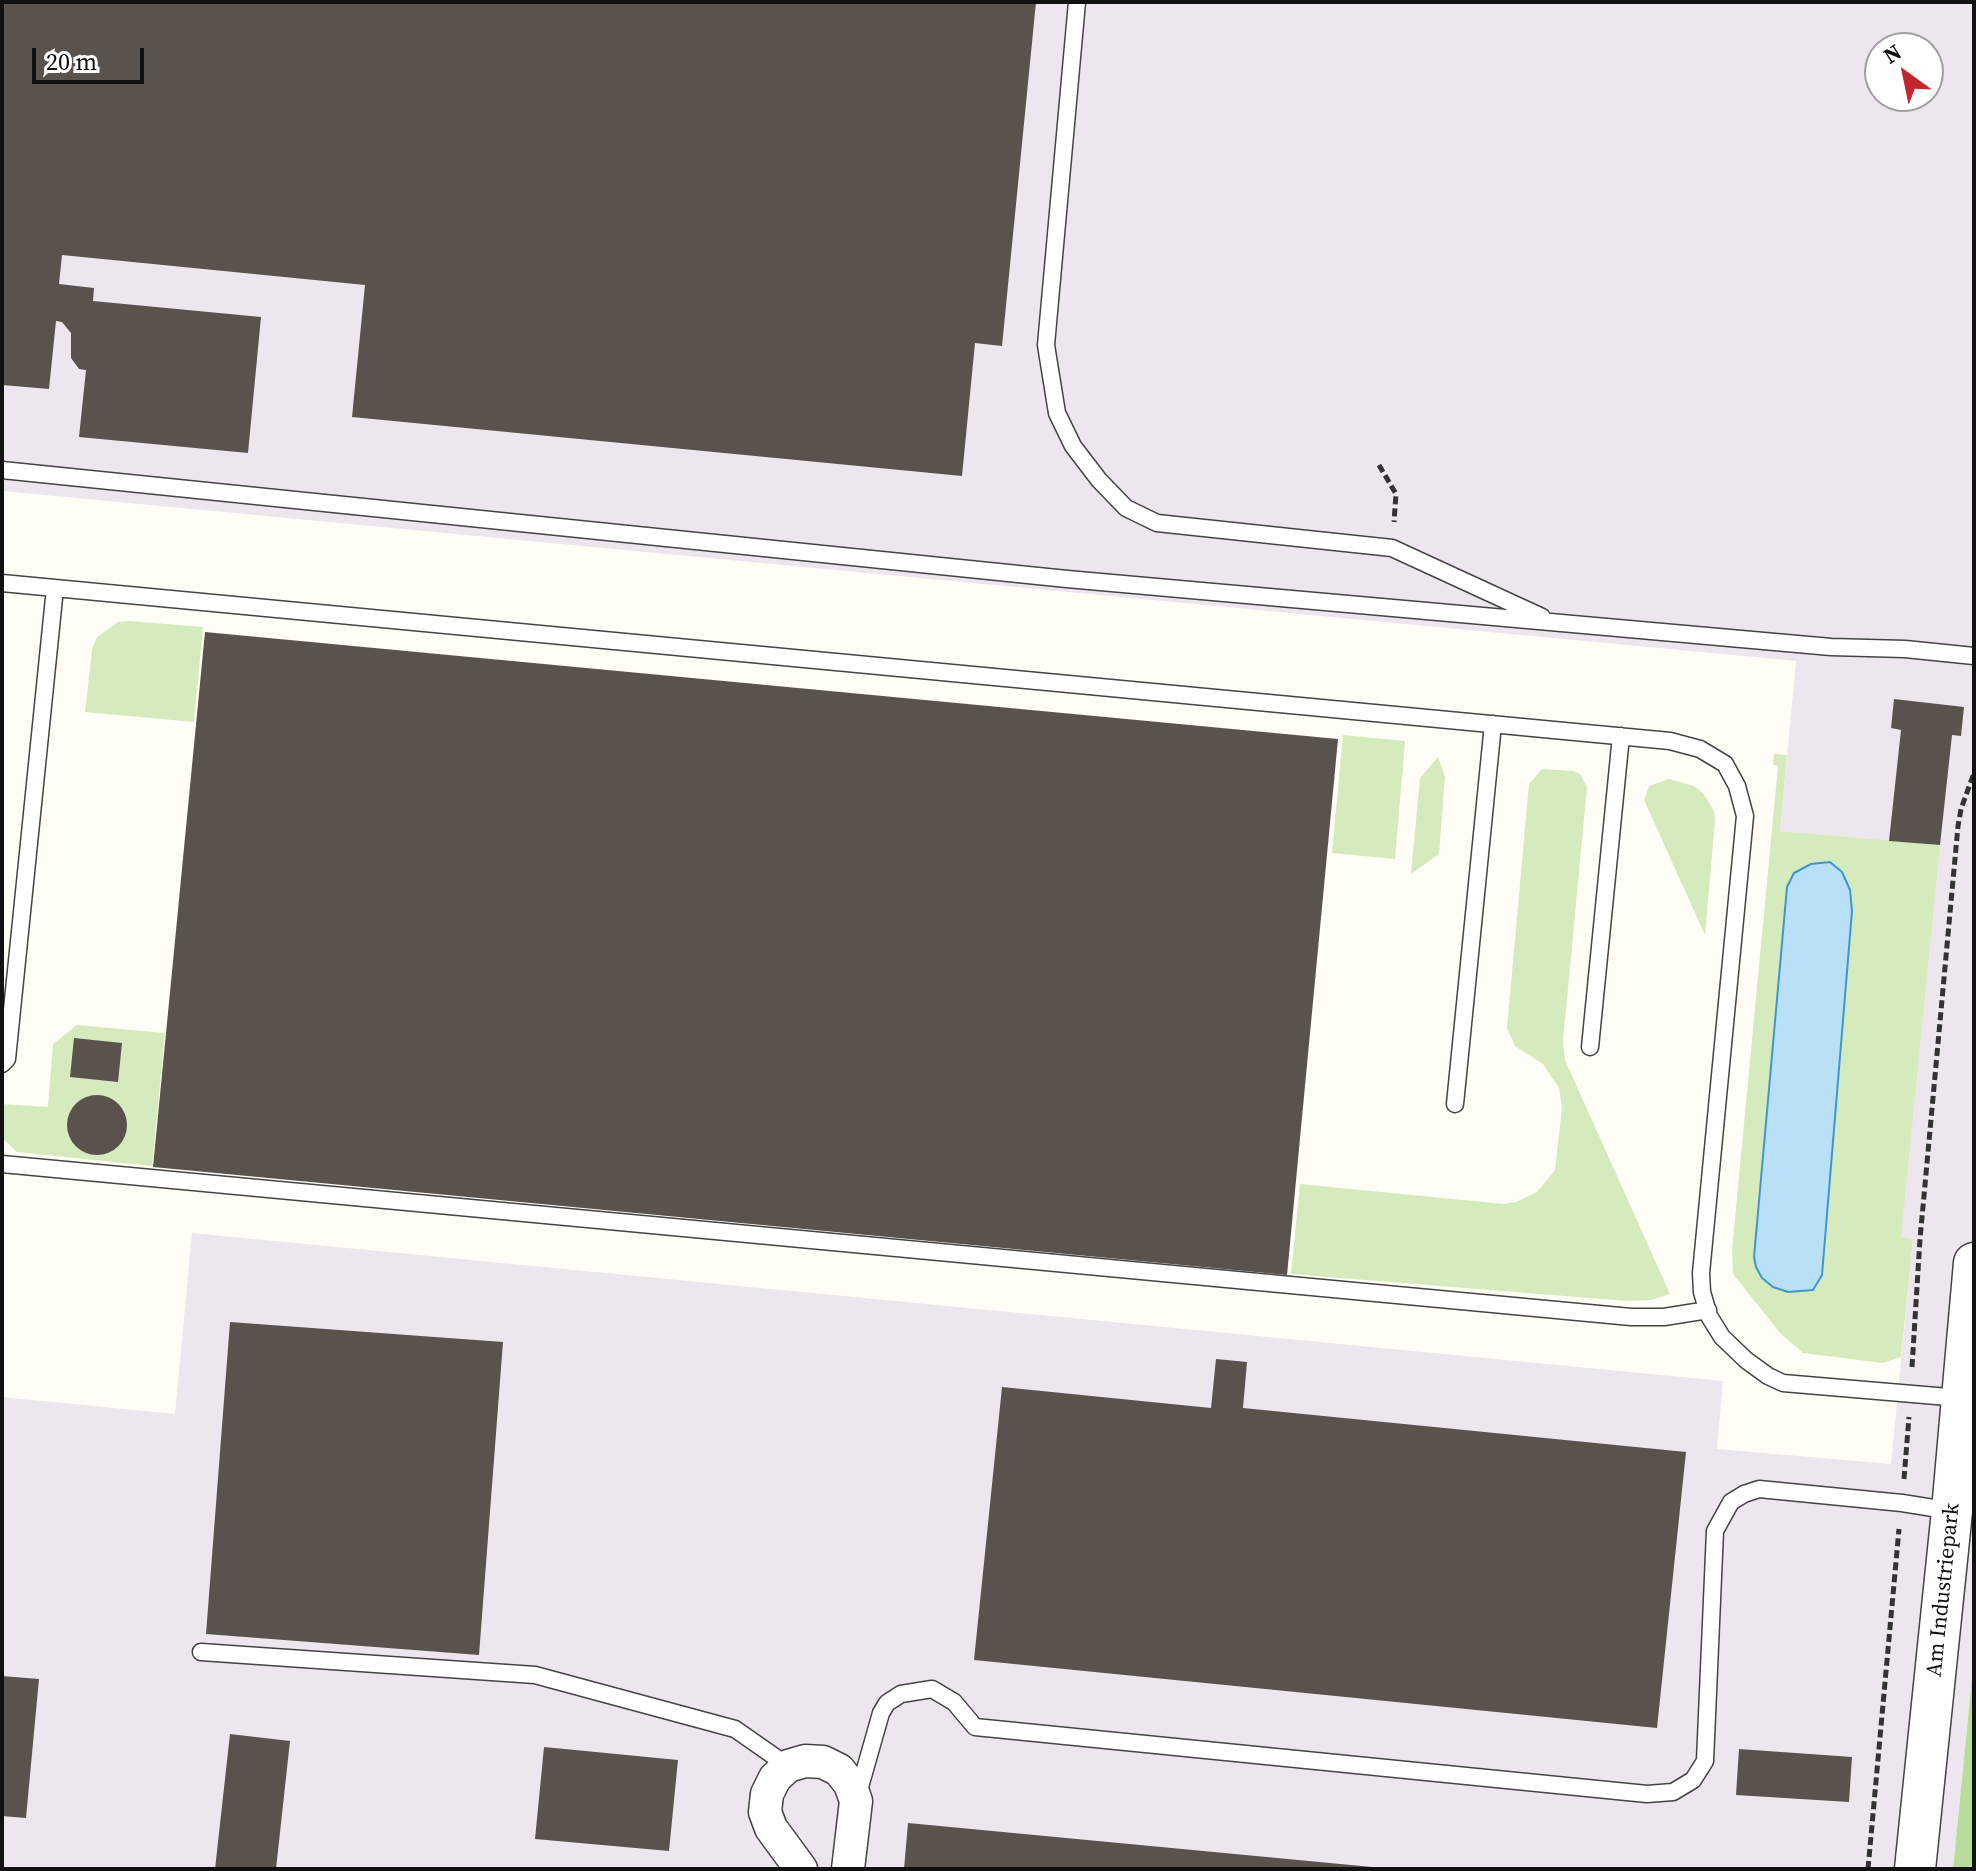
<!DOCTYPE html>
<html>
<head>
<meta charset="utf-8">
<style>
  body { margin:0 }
  #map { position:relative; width:1976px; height:1871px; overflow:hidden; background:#fffdf5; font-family:"Source Serif 4",serif }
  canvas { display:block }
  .frame { position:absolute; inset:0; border:4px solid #111; pointer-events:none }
  .north { position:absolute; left:1864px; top:32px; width:80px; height:80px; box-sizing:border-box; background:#fff; border:2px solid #a0a0a0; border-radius:50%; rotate:327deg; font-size:22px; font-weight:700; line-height:32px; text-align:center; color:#111 }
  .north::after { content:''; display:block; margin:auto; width:28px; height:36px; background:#c4262e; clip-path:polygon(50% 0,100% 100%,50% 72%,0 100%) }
  .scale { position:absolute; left:32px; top:48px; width:112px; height:36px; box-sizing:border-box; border:4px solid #111; border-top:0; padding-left:10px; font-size:24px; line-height:28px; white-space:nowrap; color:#111; -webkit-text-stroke:6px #fff; paint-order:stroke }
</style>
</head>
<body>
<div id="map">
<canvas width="1976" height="1871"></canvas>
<div class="frame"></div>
<div class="north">N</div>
<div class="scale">20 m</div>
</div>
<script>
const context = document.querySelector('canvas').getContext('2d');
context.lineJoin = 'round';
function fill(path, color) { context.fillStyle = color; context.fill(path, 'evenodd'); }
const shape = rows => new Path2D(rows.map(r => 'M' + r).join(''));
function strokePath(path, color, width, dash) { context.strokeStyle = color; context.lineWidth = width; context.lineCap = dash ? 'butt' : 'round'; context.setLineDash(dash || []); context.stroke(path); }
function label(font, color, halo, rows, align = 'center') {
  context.font = font + ' "Source Serif 4",serif'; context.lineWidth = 8; context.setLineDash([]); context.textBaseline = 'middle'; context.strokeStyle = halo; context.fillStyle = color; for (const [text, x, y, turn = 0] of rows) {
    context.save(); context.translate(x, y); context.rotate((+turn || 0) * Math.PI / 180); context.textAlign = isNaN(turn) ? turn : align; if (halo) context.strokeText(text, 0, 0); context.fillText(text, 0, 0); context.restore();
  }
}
const industrial = shape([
  [2,2,1974,2,1974,1658,1953,1869,2,1869,2,1397,175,1414,192,1233,1723,1381,1717,1449,1891,1464,1913,1239,1900,1237,1889,841,1780,831,1796,661,2,491],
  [1880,48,1928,48,1928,96,1880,96]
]);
const green = shape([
  [129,621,203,627,194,722,85,712,92,650,97,637,118,622],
  [1343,735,1405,741,1395,859,1332,853],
  [1774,754,1787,755,1780,831,1940,845,1901,1237,1913,1239,1901,1357,1883,1363,1803,1353,1780,1333,1733,1274,1732,1250,1778,766,1773,765],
  [1438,757,1445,777,1439,854,1411,874,1420,778],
  [1542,769,1573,771,1580,774,1587,787,1563,1041,1565,1060,1670,1294,1651,1300,1627,1301,1291,1274,1300,1184,1504,1204,1516,1202,1537,1192,1555,1170,1562,1108,1559,1088,1543,1064,1515,1046,1507,1028,1529,784],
  [1669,779,1694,786,1703,793,1714,811,1715,820,1705,935,1644,800,1649,786],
  [77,1025,165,1033,152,1166,17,1152,2,1138,2,1104,48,1107,53,1044]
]);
const forest = shape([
  [1974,1658,1974,1869,1953,1869]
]);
const water = shape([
  [1830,862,1842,872,1850,890,1852,911,1822,1275,1813,1290,1788,1292,1773,1287,1762,1278,1756,1267,1754,1257,1787,887,1794,873,1811,864,1830,862]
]);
const building = shape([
  [2,2,1036,2,1002,346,975,343,962,476,352,417,365,285,62,255,59,284,94,288,93,301,261,317,248,453,79,437,86,370,79,369,71,358,71,333,62,322,56,321,49,389,2,385],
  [205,632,1338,739,1287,1275,153,1167],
  [1894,699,1964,707,1961,736,1952,735,1940,845,1889,841,1901,730,1891,728],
  [74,1038,122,1043,118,1082,70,1077],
  '67 1125a30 30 0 1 1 60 0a30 30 0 1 1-60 0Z',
  [230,1322,503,1342,479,1655,206,1634],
  [1216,1359,1247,1362,1243,1408,1686,1452,1657,1728,974,1660,1002,1387,1211,1408],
  [2,1676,39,1679,26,1818,2,1816],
  [230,1734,290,1741,276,1869,215,1869],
  [544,1747,678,1760,669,1851,535,1839],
  [1739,1749,1852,1757,1849,1802,1736,1795],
  [908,1823,1372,1867,1372,1869,904,1869]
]);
const path = shape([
  [1379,465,1396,494,1394,522],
  [1912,1367,1920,1239,1958,826,1961,809,1974,773],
  [1904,1479,1909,1417],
  [1868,1869,1899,1529]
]);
const service = shape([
  [1077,2,1046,345,1057,413,1073,446,1099,480,1126,508,1157,523,1392,548,1542,617],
  [2,470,1067,579,1831,647,1905,649,1974,656],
  [2,583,1670,741,1700,749,1725,764,1737,786,1745,816,1701,1273,1702,1292,1709,1316,1722,1337,1746,1360,1768,1376,1783,1383,1960,1398],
  [1590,1047,1621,736],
  [2,1064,7,1059,55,588],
  [1455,1104,1493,724],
  [2,1164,1631,1317,1664,1317,1708,1310],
  [201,1652,535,1675,735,1729,788,1766],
  [858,1794,881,1713,887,1703,901,1694,932,1689,954,1702,975,1727,1647,1794,1673,1792,1693,1780,1705,1761,1715,1531,1731,1502,1744,1494,1759,1489,1902,1503,1952,1511]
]);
const minor = shape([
  [801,1869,771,1828,765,1812,767,1794,775,1778,788,1766,805,1761,823,1762,839,1770,850,1784,856,1801,848,1869]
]);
const tertiary = shape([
  [1915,1869,1952,1511,1974,1263]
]);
const streetNames = [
  ["Am Industriepark",1944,1590,-84]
];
fill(industrial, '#eee6ef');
fill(green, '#d5ebbd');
fill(forest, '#b9dc9c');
fill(water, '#b9e0f7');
strokePath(water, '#3f96cf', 2);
fill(building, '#5a524d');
strokePath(service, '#444', 19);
strokePath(minor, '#444', 35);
strokePath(tertiary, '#444', 43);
strokePath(path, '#333', 5, [8, 4]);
strokePath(service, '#fff', 16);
strokePath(minor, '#fff', 32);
strokePath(tertiary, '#fff', 40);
label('22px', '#111', '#fff', streetNames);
</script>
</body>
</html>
